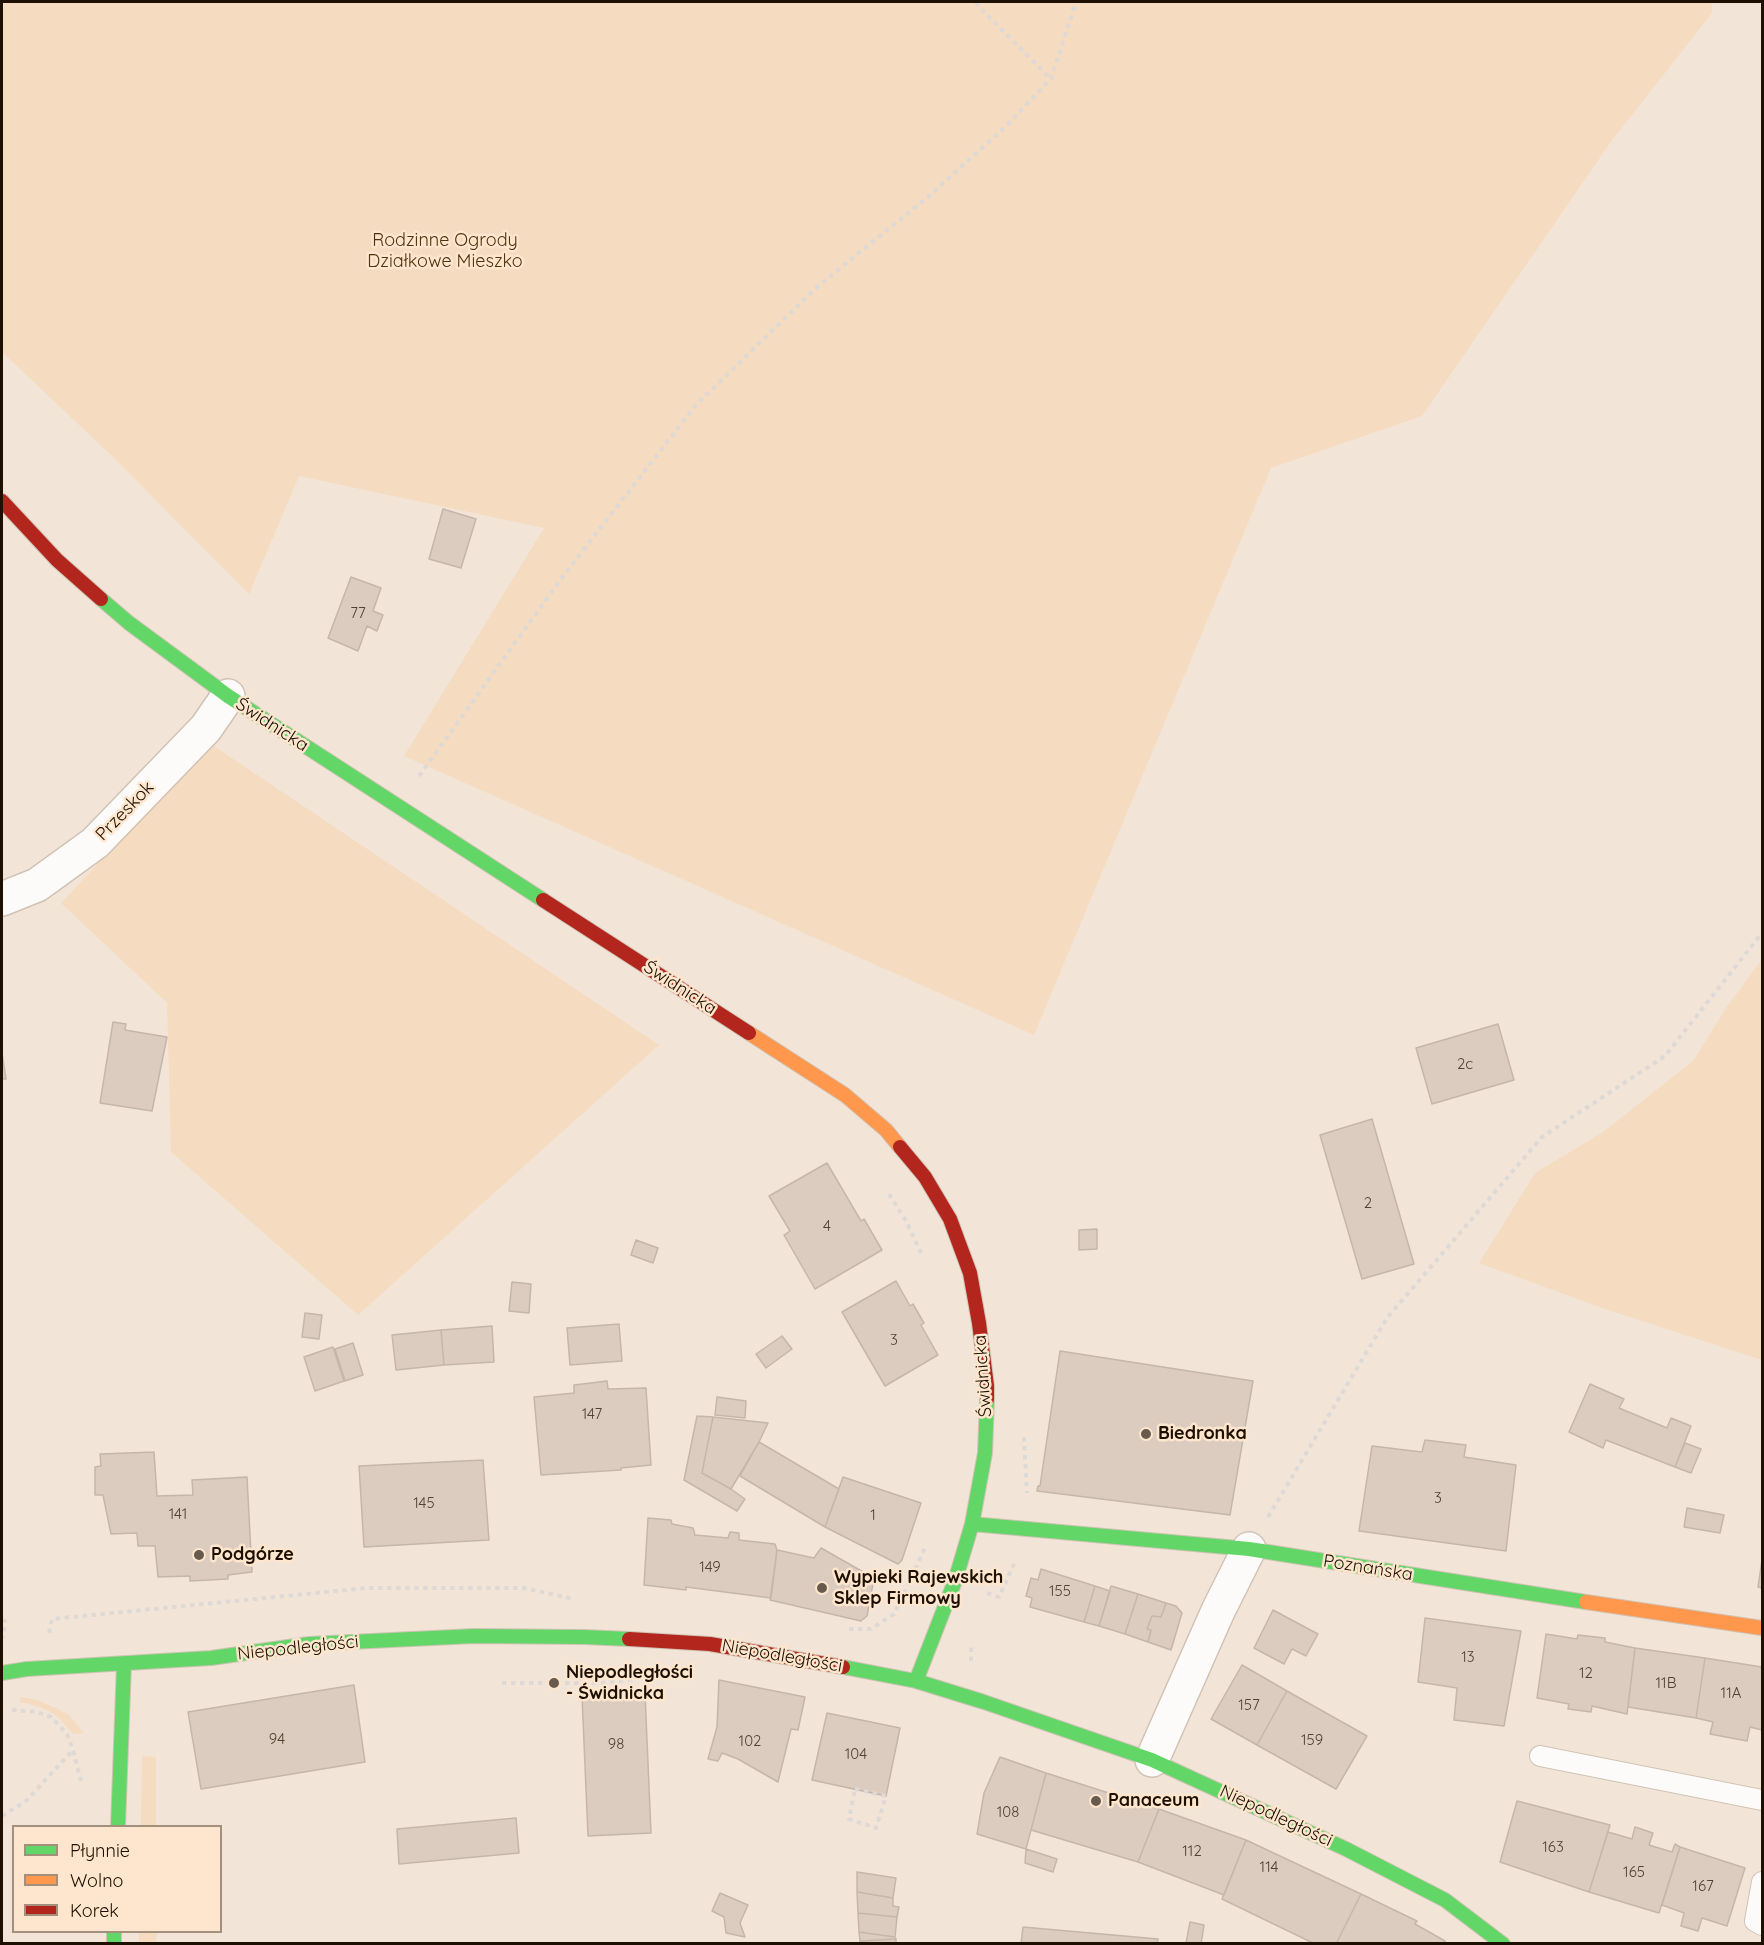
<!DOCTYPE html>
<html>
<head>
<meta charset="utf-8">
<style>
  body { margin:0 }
  #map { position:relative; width:1764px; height:1945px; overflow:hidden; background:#f2e5d8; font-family:Quicksand,sans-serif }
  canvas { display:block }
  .frame { position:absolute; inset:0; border:3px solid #1d1002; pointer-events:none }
  .legend { position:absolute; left:12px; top:1825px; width:210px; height:108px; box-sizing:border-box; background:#fde6cd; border:2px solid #a3907c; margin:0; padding:8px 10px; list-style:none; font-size:18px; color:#1d1002 }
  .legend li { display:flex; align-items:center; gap:12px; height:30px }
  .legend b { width:30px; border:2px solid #a3907c }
</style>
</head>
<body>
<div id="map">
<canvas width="1764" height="1945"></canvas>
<div class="frame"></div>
<ul class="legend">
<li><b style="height:8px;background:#63d668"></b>Płynnie</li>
<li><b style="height:8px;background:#ff974d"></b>Wolno</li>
<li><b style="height:8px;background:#b3261e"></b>Korek</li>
</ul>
</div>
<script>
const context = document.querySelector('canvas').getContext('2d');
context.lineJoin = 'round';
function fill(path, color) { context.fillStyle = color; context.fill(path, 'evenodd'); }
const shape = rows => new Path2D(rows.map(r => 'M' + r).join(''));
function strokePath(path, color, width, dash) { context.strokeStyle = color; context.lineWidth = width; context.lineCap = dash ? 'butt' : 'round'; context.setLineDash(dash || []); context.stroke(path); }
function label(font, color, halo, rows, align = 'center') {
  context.font = font + ' Quicksand,sans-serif'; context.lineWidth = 5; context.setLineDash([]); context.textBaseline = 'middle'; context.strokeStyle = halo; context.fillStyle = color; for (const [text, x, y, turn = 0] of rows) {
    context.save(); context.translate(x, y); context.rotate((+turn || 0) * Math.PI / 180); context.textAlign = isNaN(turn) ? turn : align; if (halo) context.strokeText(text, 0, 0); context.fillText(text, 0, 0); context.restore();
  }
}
const green = shape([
  [2,2,1712,2,1712,13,1610,143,1422,416,1271,468,1034,1035,404,756,544,528,299,476,249,594,113,457,2,352],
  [211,744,659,1045,358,1315,171,1152,167,1003,61,903],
  [1762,959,1762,1360,1605,1309,1479,1263,1535,1173,1603,1132,1693,1061,1726,1008],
  [20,1697,38,1700,68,1714,84,1733,73,1734,58,1717,47,1710,27,1703,20,1703],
  [142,1756,156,1757,156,1826,141,1826],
  [139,1932,157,1932,156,1943,139,1943]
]);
const building = shape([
  [443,509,476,519,461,568,429,559,443,509],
  [351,577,381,588,373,611,383,615,377,631,367,626,358,651,328,638,351,577],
  [113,1022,126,1024,125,1030,167,1037,152,1111,100,1103,113,1022],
  [1498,1024,1514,1080,1432,1104,1416,1048,1498,1024],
  [2,1053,6,1079,2,1079,2,1053],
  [1372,1119,1414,1264,1362,1279,1320,1135,1372,1119],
  [827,1163,861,1221,864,1219,882,1250,815,1289,784,1235,790,1231,769,1196,827,1163],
  [1097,1229,1097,1249,1079,1250,1079,1230,1097,1229],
  [636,1240,658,1248,653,1263,631,1255,636,1240],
  [896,1281,910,1306,913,1304,924,1323,921,1325,938,1355,885,1386,842,1312,896,1281],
  [512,1282,531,1284,529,1313,509,1311,512,1282],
  [305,1313,322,1315,319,1339,302,1337,305,1313],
  [619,1324,622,1361,570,1365,567,1328,619,1324],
  [492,1326,494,1362,444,1365,441,1330,492,1326],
  [441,1330,444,1365,396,1370,392,1335,441,1330],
  [782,1336,792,1349,766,1368,756,1354,782,1336],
  [353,1343,363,1375,345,1381,335,1349,353,1343],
  [333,1347,344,1381,315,1391,304,1357,333,1347],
  [1060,1351,1253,1381,1230,1515,1037,1491,1038,1486,1040,1486,1060,1351],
  [607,1381,608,1389,646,1388,651,1465,621,1468,621,1470,541,1475,534,1397,574,1393,574,1385,607,1381],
  [1590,1384,1624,1399,1619,1408,1667,1428,1671,1418,1691,1426,1675,1467,1606,1440,1603,1448,1569,1432,1590,1384],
  [717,1397,746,1401,745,1418,715,1415,717,1397],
  [697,1416,713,1417,702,1473,731,1489,745,1499,737,1511,684,1480,697,1416],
  [713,1417,768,1423,759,1442,731,1489,702,1473,713,1417],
  [1425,1440,1466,1445,1464,1457,1516,1465,1506,1551,1359,1531,1372,1446,1422,1452,1425,1440],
  [759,1442,839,1489,825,1527,740,1476,759,1442],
  [1685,1443,1701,1449,1691,1473,1675,1467,1685,1443],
  [154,1452,157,1496,193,1495,192,1480,247,1477,252,1572,228,1575,228,1579,190,1581,190,1576,158,1577,155,1546,138,1546,137,1533,111,1534,103,1495,95,1495,95,1467,101,1466,100,1454,154,1452],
  [483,1460,489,1540,364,1547,359,1466,483,1460],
  [843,1477,921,1503,902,1560,898,1564,825,1527,843,1477],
  [1687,1508,1724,1515,1720,1533,1684,1527,1687,1508],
  [648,1518,671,1520,672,1524,693,1528,695,1535,728,1538,730,1532,739,1533,739,1540,775,1544,777,1550,771,1598,686,1587,686,1590,644,1585,648,1518],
  [821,1548,874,1578,867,1616,861,1621,770,1600,777,1550,814,1558,821,1548],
  [1762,1560,1762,1588,1758,1587,1762,1560],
  [1041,1569,1095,1586,1084,1622,1030,1607,1032,1598,1026,1596,1031,1578,1038,1580,1041,1569],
  [1095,1586,1110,1591,1099,1626,1084,1622,1095,1586],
  [1111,1586,1138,1594,1125,1634,1099,1626,1111,1586],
  [1138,1594,1166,1603,1161,1617,1152,1616,1147,1629,1151,1630,1148,1642,1125,1634,1138,1594],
  [1166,1603,1176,1606,1182,1613,1171,1650,1148,1642,1151,1630,1147,1629,1152,1616,1161,1617,1166,1603],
  [1273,1610,1318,1634,1306,1656,1292,1649,1284,1664,1254,1648,1273,1610],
  [1425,1618,1521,1631,1504,1726,1454,1720,1457,1688,1418,1682,1425,1618],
  [1546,1634,1577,1639,1578,1635,1605,1638,1605,1642,1635,1648,1627,1714,1592,1706,1591,1712,1568,1709,1569,1704,1537,1698,1546,1634],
  [1635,1648,1705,1658,1696,1718,1628,1707,1635,1648],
  [1705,1658,1762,1667,1762,1730,1750,1727,1747,1741,1710,1734,1713,1722,1696,1718,1705,1658],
  [1242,1665,1287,1691,1257,1745,1211,1719,1242,1665],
  [719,1680,805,1697,798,1730,791,1729,778,1782,738,1759,722,1753,718,1761,708,1759,717,1727,719,1680],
  [354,1685,365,1762,201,1789,188,1712,354,1685],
  [1287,1691,1367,1736,1336,1789,1257,1745,1287,1691],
  [645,1693,651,1833,588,1836,582,1696,645,1693],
  [827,1713,900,1728,886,1796,812,1780,827,1713],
  [1000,1757,1046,1773,1026,1849,977,1834,984,1793,1000,1757],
  [1046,1773,1159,1809,1138,1862,1031,1830,1046,1773],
  [1517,1801,1610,1825,1589,1892,1500,1862,1517,1801],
  [1159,1809,1246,1840,1224,1895,1138,1862,1159,1809],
  [516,1818,519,1853,399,1864,397,1829,516,1818],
  [1635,1827,1653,1833,1649,1845,1672,1852,1675,1844,1680,1847,1659,1913,1589,1892,1608,1832,1632,1839,1635,1827],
  [1246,1840,1361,1894,1336,1944,1315,1944,1222,1899,1246,1840],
  [1680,1847,1745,1868,1727,1926,1702,1918,1698,1931,1681,1926,1684,1913,1662,1905,1680,1847],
  [1026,1849,1057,1859,1053,1872,1025,1863,1026,1849],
  [857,1872,896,1878,893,1898,857,1892,857,1872],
  [857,1892,893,1898,893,1906,899,1907,897,1917,858,1913,857,1892],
  [720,1893,748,1905,740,1923,745,1937,726,1933,724,1917,712,1911,720,1893],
  [1361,1894,1417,1921,1415,1924,1445,1941,1444,1944,1336,1944,1361,1894],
  [858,1913,897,1917,895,1937,859,1932,858,1913],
  [1190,1922,1204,1925,1201,1944,1186,1943,1190,1922],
  [1023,1927,1158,1939,1157,1944,1021,1944,1023,1927],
  [859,1932,895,1937,896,1939,860,1941,859,1932],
  [896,1939,896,1944,860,1944,860,1941,896,1939]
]);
const path = shape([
  [976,2,980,8,1051,79],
  [419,776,564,575,695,406,818,286,928,197,1003,129,1051,79,1076,2],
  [889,1194,906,1221,921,1253],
  [1024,1437,1027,1493],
  [1268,1517,1387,1318,1542,1137,1665,1056,1762,933],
  [987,1593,999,1597,1014,1564],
  [2,1621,5,1621,3,1638],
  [849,1629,871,1629,894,1614,925,1548],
  [49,1633,52,1619,366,1588,523,1588,574,1599],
  [971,1661,971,1644],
  [502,1683,601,1683,636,1679],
  [12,1710,36,1712,51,1717,67,1734,73,1750,81,1781],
  [855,1789,886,1796,876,1828,849,1819,855,1789],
  [2,1816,26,1801,73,1750]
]);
const lane = shape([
  [1540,1756,1762,1800],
  [1762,1882,1755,1921,1762,1925]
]);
const street = shape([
  [2,899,37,885,95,843,206,728,228,696],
  [1152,1760,1218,1611,1249,1549]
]);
const fast = shape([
  [101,599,129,623,228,696,543,900],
  [972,1524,1249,1549,1586,1602],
  [843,1667,916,1681,984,1702,1152,1760,1346,1849,1445,1900,1503,1944],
  [2,1673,27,1669,211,1658,309,1644,474,1636,584,1637,629,1639],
  [916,1681,955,1581,972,1524,985,1453,987,1399],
  [118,1826,124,1664],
  [114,1932,114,1944]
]);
const slow = shape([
  [749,1033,845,1095,886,1130,900,1147],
  [1586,1602,1762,1628]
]);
const jam = shape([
  [2,501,57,560,101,599],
  [543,900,749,1033],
  [900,1147,925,1177,950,1219,970,1273,979,1323,987,1386,987,1399],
  [629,1639,710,1644,843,1667]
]);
const markers = [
  [1146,1434,6,"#685b4d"],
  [199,1555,6,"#685b4d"],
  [822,1588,6,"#685b4d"],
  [554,1683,6,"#685b4d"],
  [1096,1801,6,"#685b4d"]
];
const numberNames = [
  ["77",358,613],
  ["2c",1465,1064],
  ["2",1368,1203],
  ["4",827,1226],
  ["3",894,1340],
  ["147",592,1414],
  ["3",1438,1498],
  ["145",424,1503],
  ["141",178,1514],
  ["1",873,1515],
  ["149",710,1567],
  ["155",1060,1591],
  ["13",1468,1657],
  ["12",1586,1673],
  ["11B",1666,1683],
  ["11A",1731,1693],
  ["157",1249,1705],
  ["94",277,1739],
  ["159",1312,1740],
  ["102",750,1741],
  ["98",616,1744],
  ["104",856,1754],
  ["108",1008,1812],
  ["163",1553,1847],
  ["112",1192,1851],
  ["114",1269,1867],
  ["165",1634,1872],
  ["167",1703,1886]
];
const parkNames = [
  ["Rodzinne Ogrody",445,241],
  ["Działkowe Mieszko",445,262]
];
const streetNames = [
  ["Świdnicka",272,725,33],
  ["Przeskok",125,811,-46],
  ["Świdnicka",680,988,33],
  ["Świdnicka",983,1376,-94],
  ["Poznańska",1368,1568,9],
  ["Niepodległości",298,1648,-6],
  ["Niepodległości",782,1656,10],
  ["Niepodległości",1276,1816,25]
];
const poiNames = [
  ["Biedronka",1158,1434],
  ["Podgórze",211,1555],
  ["Wypieki Rajewskich",834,1578],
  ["Sklep Firmowy",834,1599],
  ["Niepodległości",566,1673],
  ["- Świdnicka",566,1694],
  ["Panaceum",1108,1801]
];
fill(green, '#f5dbbf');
fill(building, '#dccbbf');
strokePath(building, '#c5b6ab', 1.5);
strokePath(lane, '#d0c3b5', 22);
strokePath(street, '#d0c3b5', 36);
strokePath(fast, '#d0c3b5', 16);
strokePath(slow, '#d0c3b5', 16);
strokePath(jam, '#d0c3b5', 16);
strokePath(path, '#ded9d5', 4, [4.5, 4.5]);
strokePath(lane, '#fdfbf9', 20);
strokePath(street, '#fdfbf9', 33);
strokePath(fast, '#63d668', 14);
strokePath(slow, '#ff974d', 14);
strokePath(jam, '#b3261e', 14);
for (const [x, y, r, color] of markers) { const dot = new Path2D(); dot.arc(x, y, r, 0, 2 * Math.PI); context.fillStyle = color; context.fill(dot); strokePath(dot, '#fde6cd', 2); }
label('15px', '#504234', null, numberNames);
label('18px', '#4f330e', '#fde6cd', parkNames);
label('18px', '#1d1002', '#fde6cd', streetNames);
label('bold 18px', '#1d1002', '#fde6cd', poiNames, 'left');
</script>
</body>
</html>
